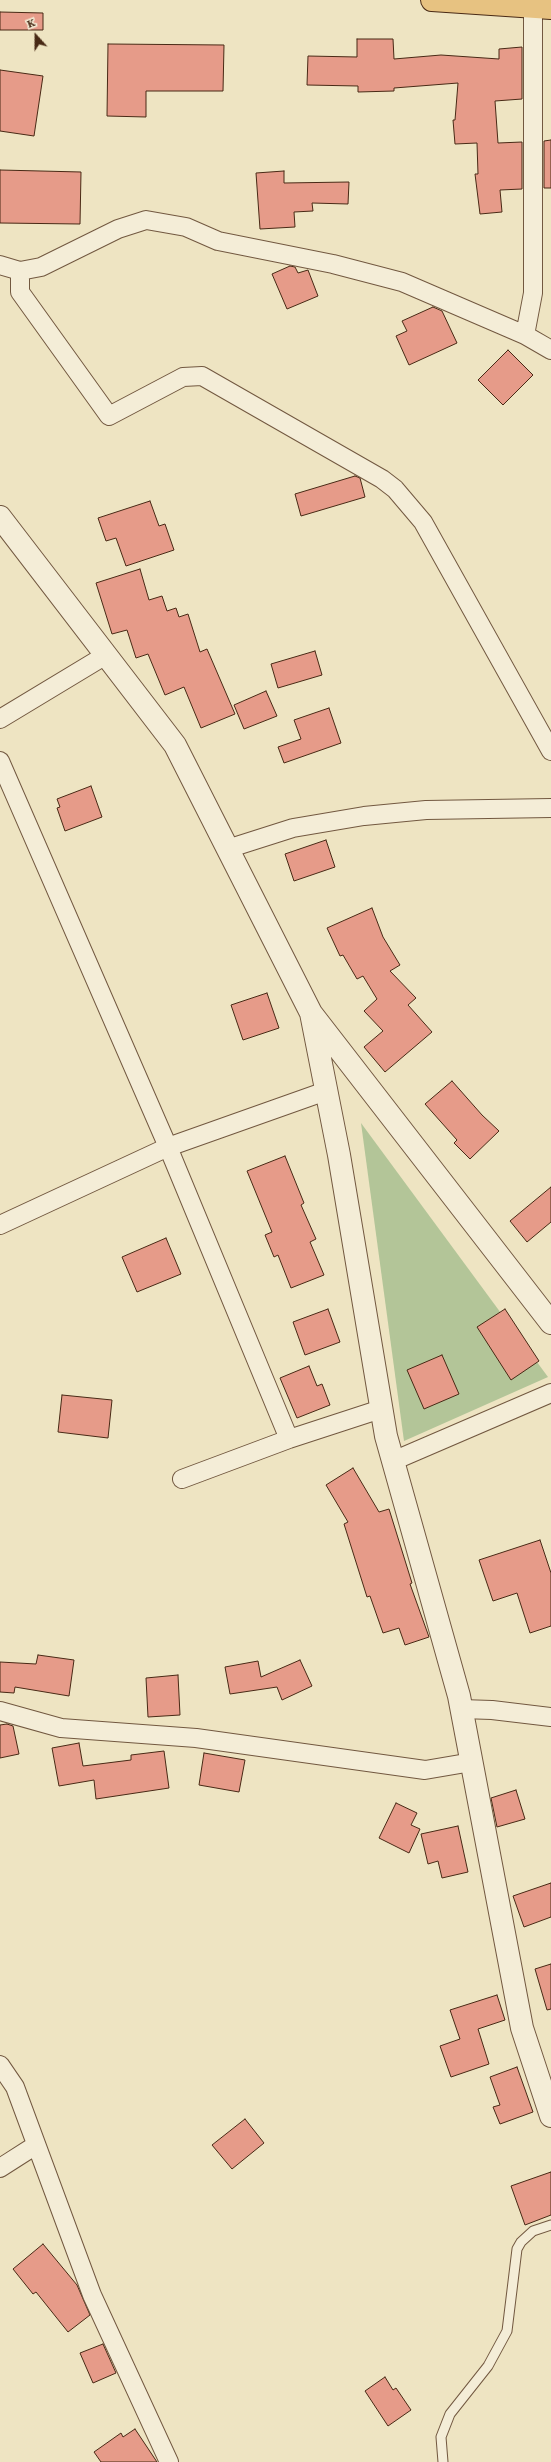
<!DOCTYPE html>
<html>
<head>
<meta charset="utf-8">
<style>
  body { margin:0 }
  #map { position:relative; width:551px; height:2462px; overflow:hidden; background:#eee4c2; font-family:Vollkorn,serif }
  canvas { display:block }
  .north { position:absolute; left:16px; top:16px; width:40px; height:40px; -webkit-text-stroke:3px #f4edd7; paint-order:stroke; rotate:339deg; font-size:11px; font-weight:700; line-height:16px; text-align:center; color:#482915 }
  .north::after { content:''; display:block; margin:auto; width:14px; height:18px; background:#482915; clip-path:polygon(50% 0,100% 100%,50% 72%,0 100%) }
</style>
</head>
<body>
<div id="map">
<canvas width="551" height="2462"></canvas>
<div class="north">K</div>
</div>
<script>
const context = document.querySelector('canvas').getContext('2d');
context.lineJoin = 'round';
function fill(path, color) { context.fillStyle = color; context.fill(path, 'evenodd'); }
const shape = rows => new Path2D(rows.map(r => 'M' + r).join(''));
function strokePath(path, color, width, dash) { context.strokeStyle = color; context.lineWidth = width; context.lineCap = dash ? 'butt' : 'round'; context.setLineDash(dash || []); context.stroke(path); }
const green = shape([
  [361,1123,548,1377,404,1441]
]);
const building = shape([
  [0,12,43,13,43,30,0,30,0,12],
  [357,39,393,39,394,59,441,55,499,59,499,49,522,47,522,99,495,101,498,143,522,142,522,189,500,190,502,212,480,214,475,174,478,174,477,143,455,144,453,120,455,120,458,83,394,88,394,91,358,92,358,86,307,85,308,56,357,57,357,39],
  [108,44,224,45,223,91,146,91,146,117,107,116,108,44],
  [0,70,43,76,34,136,0,131,0,70],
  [551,140,551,188,544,188,544,141,551,140],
  [0,170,81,172,80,224,0,223,0,170],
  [284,171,284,183,349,182,348,204,312,203,313,211,294,212,295,227,260,229,256,173,284,171],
  [290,266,295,267,298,273,308,270,318,296,287,309,272,274,290,266],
  [433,307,442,311,457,343,409,365,396,336,407,331,402,321,433,307],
  [508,350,533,375,503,405,478,380,508,350],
  [355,476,360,478,365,497,301,516,295,494,355,476],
  [150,501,159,526,165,524,174,550,126,566,116,538,106,541,98,518,150,501],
  [140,569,149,600,162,596,167,611,176,608,179,617,188,614,200,652,207,649,235,714,201,728,184,687,165,695,148,654,136,658,127,630,112,634,96,583,140,569],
  [315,651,322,675,278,688,271,664,315,651],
  [266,691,277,716,244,729,234,705,266,691],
  [329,708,341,743,284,763,278,747,301,739,294,720,329,708],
  [91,786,102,817,65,831,57,808,60,807,57,799,91,786],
  [326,840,335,867,294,881,285,854,326,840],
  [372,908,383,937,400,965,390,971,416,998,408,1005,432,1032,385,1072,364,1047,383,1031,364,1011,377,999,363,976,357,979,343,955,340,956,327,928,372,908],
  [267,993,279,1028,243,1040,231,1005,267,993],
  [452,1081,482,1115,499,1131,470,1159,454,1143,457,1140,425,1104,452,1081],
  [285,1156,304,1203,301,1205,316,1239,310,1242,324,1275,291,1288,278,1255,274,1257,265,1235,272,1232,247,1171,285,1156],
  [551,1187,551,1222,527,1242,510,1221,551,1187],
  [166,1238,181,1274,137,1292,122,1257,166,1238],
  [328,1309,340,1342,305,1355,293,1322,328,1309],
  [505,1309,539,1361,511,1380,477,1327,505,1309],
  [442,1355,459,1394,424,1409,407,1370,442,1355],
  [309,1366,317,1386,322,1384,330,1405,297,1418,280,1378,309,1366],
  [62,1395,112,1400,108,1438,58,1432,62,1395],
  [353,1468,379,1512,389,1509,412,1583,410,1584,429,1637,405,1645,399,1628,383,1633,370,1596,367,1597,344,1524,348,1522,326,1485,353,1468],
  [540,1540,551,1573,551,1626,530,1633,517,1593,493,1601,479,1560,540,1540],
  [38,1655,74,1660,69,1696,15,1687,14,1693,0,1692,0,1662,36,1664,38,1655],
  [300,1660,312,1686,282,1700,277,1687,230,1694,225,1667,258,1661,261,1677,300,1660],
  [178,1675,180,1715,148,1717,146,1678,178,1675],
  [7,1724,13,1726,19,1754,0,1758,0,1725,7,1724],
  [79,1743,83,1766,131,1760,131,1755,164,1751,169,1788,96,1799,94,1780,59,1786,52,1748,79,1743],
  [204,1753,245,1760,239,1792,199,1785,204,1753],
  [516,1790,525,1819,497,1827,491,1798,516,1790],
  [396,1803,417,1813,411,1825,420,1829,409,1853,379,1838,396,1803],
  [458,1826,468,1872,442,1878,438,1861,428,1864,421,1834,458,1826],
  [551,1883,551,1917,524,1927,513,1896,551,1883],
  [551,1964,551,2009,547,2010,535,1969,551,1964],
  [497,1995,505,2020,478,2029,489,2064,451,2077,440,2046,460,2039,450,2010,497,1995],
  [517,2067,533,2112,500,2124,493,2107,500,2105,490,2077,517,2067],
  [245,2119,264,2143,232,2169,212,2145,245,2119],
  [551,2172,551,2215,525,2225,511,2186,551,2172],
  [43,2244,77,2285,90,2315,68,2332,36,2292,33,2294,13,2269,43,2244],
  [103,2344,116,2373,93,2383,80,2353,103,2344],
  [385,2377,393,2390,396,2388,411,2410,388,2426,365,2391,385,2377],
  [135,2429,157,2462,101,2462,94,2452,121,2433,123,2437,135,2429]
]);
const service = shape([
  [443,2462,441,2437,450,2414,488,2366,507,2331,517,2249,521,2242,533,2231,551,2225]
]);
const minor = shape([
  [0,265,20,271,41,267,118,229,146,220,186,227,218,241,333,264,402,282,525,335,551,350],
  [20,271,20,292,109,416,183,377,202,376,382,479,395,489,423,522,551,751],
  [525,335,533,293,533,7],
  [0,719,106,655],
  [0,761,168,1147,289,1439],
  [227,849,293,828,364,816,426,810,551,808],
  [0,1225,168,1147,326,1091],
  [393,1461,551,1393],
  [182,1479,289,1439,381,1409],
  [461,1709,492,1710,551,1717],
  [0,1711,61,1728,196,1738,425,1770,472,1762],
  [0,2065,15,2087,92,2295,169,2462],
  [0,2168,36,2145]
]);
const tertiary = shape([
  [0,517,175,745,311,1013,551,1323],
  [311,1013,339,1155,386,1436,459,1696,522,2028,551,2116]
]);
const trunk = shape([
  [432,0,551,8]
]);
fill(green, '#b3c598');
fill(building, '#e69b89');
strokePath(building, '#482915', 1);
strokePath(service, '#725840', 11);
strokePath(minor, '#725840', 20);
strokePath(tertiary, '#725840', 24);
strokePath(trunk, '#482915', 24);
strokePath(service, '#f4edd7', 9);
strokePath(minor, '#f4edd7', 18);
strokePath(tertiary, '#f4edd7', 22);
strokePath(trunk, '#e7c281', 22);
</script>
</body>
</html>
